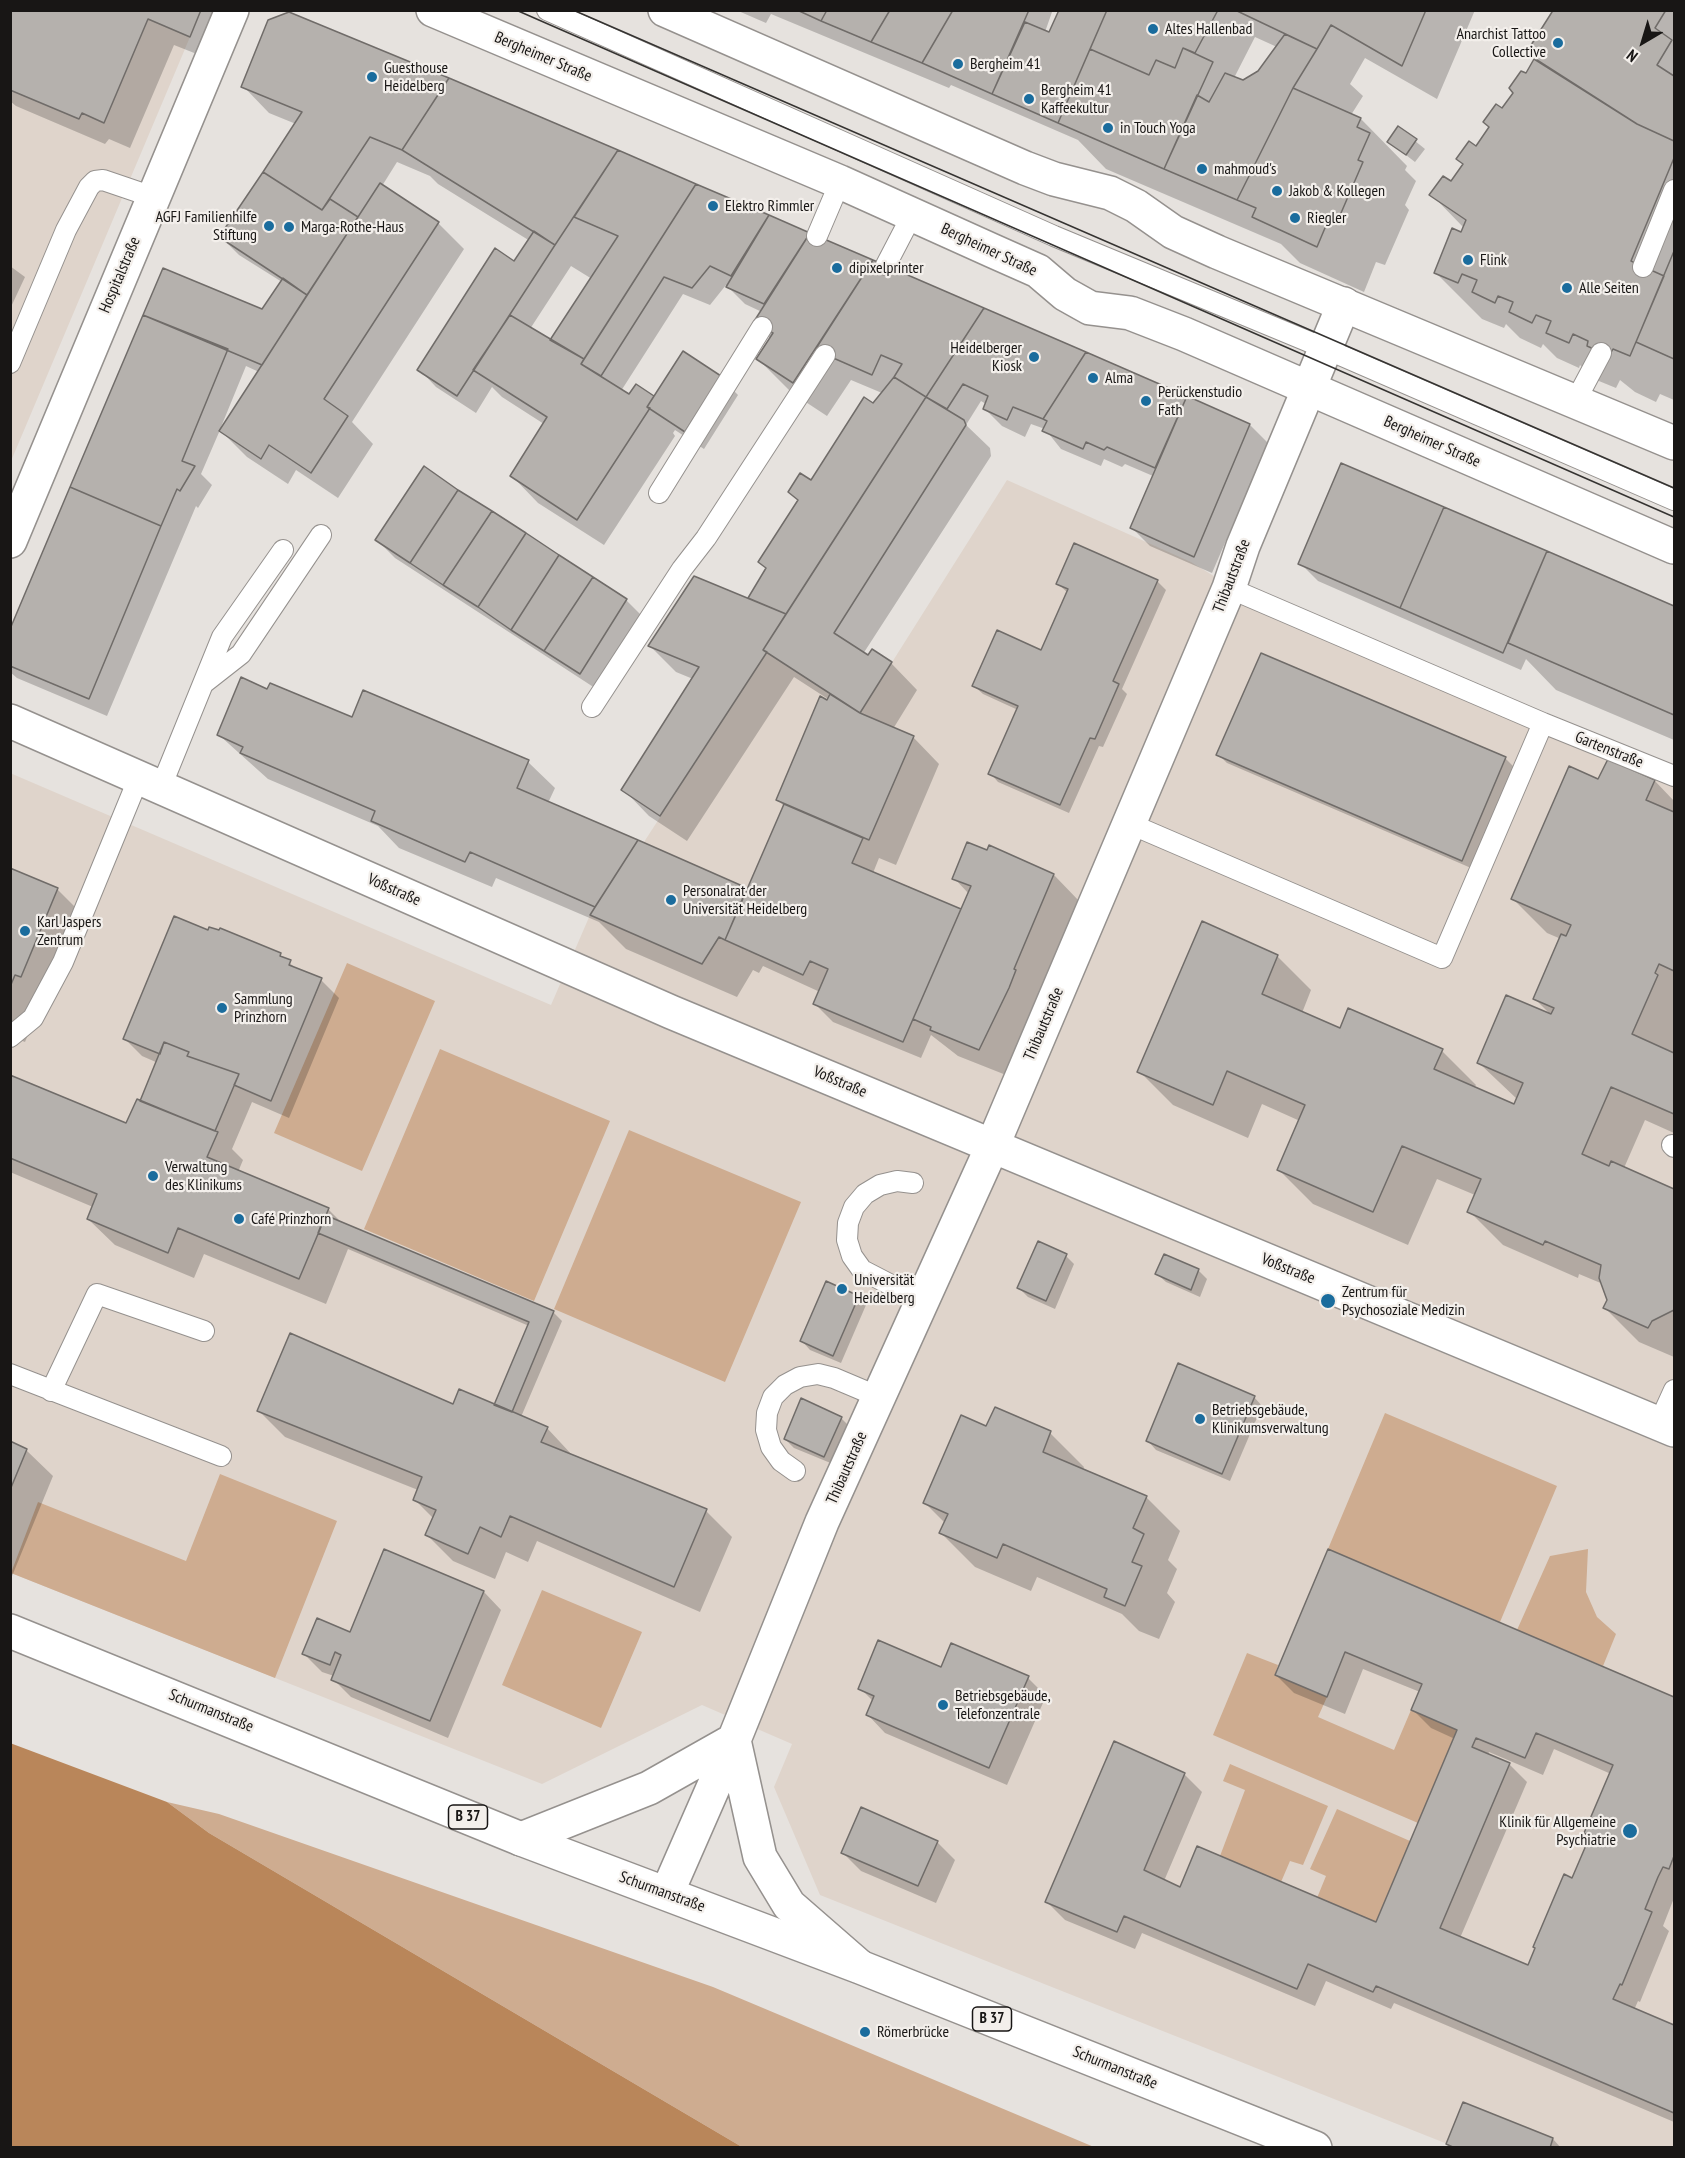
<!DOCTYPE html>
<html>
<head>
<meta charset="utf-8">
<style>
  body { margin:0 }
  #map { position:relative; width:1685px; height:2158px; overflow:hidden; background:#e6e2de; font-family:"PT Sans Narrow",sans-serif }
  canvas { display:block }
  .frame { position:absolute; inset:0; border:12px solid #181615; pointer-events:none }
  .north { position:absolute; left:1613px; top:12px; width:60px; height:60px; -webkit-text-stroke:4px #f3efeb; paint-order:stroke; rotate:218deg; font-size:16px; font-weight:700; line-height:24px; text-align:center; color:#181615 }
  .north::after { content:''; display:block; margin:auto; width:21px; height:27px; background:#181615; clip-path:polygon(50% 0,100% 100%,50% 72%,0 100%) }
</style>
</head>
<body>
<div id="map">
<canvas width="1685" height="2158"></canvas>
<div class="frame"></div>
<div class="north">N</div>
</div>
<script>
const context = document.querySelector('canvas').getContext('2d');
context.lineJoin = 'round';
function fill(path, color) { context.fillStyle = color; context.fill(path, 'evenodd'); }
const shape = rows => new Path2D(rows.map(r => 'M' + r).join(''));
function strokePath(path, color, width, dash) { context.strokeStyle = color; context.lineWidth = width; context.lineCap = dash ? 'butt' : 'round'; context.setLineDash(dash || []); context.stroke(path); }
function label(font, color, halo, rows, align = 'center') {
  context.font = font + ' "PT Sans Narrow",sans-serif'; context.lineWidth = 4.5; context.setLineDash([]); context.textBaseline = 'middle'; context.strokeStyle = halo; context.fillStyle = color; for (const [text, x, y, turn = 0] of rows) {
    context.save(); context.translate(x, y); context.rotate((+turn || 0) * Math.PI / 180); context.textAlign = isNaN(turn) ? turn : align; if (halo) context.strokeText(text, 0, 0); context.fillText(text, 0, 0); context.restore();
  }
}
const built = shape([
  [11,11,201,11,11,461],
  [1007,480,1191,562,1277,615,1674,787,1674,2147,1455,2147,820,1895,774,1787,792,1744,702,1705,542,1784,11,1573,10,773,551,1005,590,915,638,840,644,842,767,652,860,713]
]);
const green = shape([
  [347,963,435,1001,362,1171,274,1133],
  [440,1049,610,1121,534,1301,364,1229],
  [629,1130,801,1202,725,1382,554,1309],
  [1385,1413,1557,1486,1500,1622,1328,1549],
  [220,1474,337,1521,275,1678,11,1573,38,1502,186,1561],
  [1588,1549,1586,1592,1597,1617,1616,1634,1603,1666,1517,1630,1550,1556],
  [542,1590,642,1632,601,1728,502,1685],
  [1247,1653,1278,1665,1275,1675,1327,1697,1318,1717,1394,1750,1411,1710,1457,1730,1418,1823,1213,1735],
  [1230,1764,1328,1806,1303,1865,1290,1861,1281,1882,1220,1856,1245,1790,1223,1781],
  [167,1802,219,1814,713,1987,1094,2147,742,2147,209,1833],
  [1337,1809,1410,1841,1376,1922,1317,1898,1326,1876,1310,1869]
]);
const water = shape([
  [10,1743,167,1802,209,1833,742,2147,11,2147]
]);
const shadow = shape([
  [10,10,228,10,217,62,174,45,130,148,109,139,105,144,16,106,10,101],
  [736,10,1050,10,1052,12,1045,32,1050,34,1061,10,1475,10,1437,99,1365,58,1350,84,1363,96,1351,115,1361,119,1407,166,1405,170,1416,181,1405,205,1409,210,1385,265,1376,262,1364,292,1300,263,1281,244,1106,169,1078,140,951,85,949,88,771,14,766,23],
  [1255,37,1277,47,1259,72,1243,82,1234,78],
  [1552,10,1674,10,1674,400,1660,394,1656,402,1635,392,1620,380,1616,388,1594,379,1580,365,1579,368,1557,358,1543,344,1541,348,1520,338,1506,324,1504,328,1482,319,1436,273,1464,228,1431,194,1452,183,1527,75,1535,61,1528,53,1554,12],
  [449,80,1250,425,1268,443,1212,573,1150,546,1132,528,1153,476,1125,464,1122,467,1104,459,1101,466,1061,449,1045,429,1031,424,1025,437,1002,426,984,408,986,404,981,401,966,425,990,448,991,456,863,654,891,663,917,690,893,729,913,737,939,764,896,865,879,858,873,873,962,911,969,894,954,878,988,852,990,847,1054,875,1080,902,1006,1075,958,1056,931,1035,921,1058,833,1022,815,1004,820,992,763,966,759,973,753,970,737,997,626,949,599,922,496,878,492,887,399,848,378,826,268,779,219,735,268,691,353,719,364,692,528,762,555,788,548,803,748,891,784,806,778,800,828,699,794,677,687,841,649,816,623,789,693,679,676,672,650,646,748,600,768,569,799,501,790,492,811,482,882,393,851,380,827,416,792,393,758,359,771,339,755,323,762,312,745,304,726,285,710,305,683,294,621,391,630,396,636,386,654,398,721,378,738,395,704,449,675,430,673,433,675,436,604,545,538,503,512,476,544,424,502,397,492,387,476,413,436,387,419,369,515,263,530,241,438,184,430,176,397,162,382,186,438,223,464,249,352,422,373,444,338,498,296,470,288,484,247,457,220,430,201,474,212,485,198,508,196,506,107,716,17,678,10,672,10,633,164,270,263,311,282,282,239,255,221,237,296,124,269,113,243,86],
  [571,266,592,279,551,342,530,329],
  [862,274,866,274,802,372,800,370],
  [246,366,259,372,222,428,221,427],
  [1399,128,1425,149,1415,162,1389,142],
  [10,266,25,277,10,309],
  [1342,465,1674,608,1674,740,1556,690,1526,659,1521,670,1318,581,1300,563],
  [424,468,627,601,644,618,598,690,395,558,377,540],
  [1157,581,1166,590,1122,689,1127,694,1103,747,1099,746,1069,813,998,782,990,773,1018,710,983,694,974,686,1042,652,1068,593,1058,584],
  [1218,754,1505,758,1514,767,1471,868,1227,763],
  [1599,781,1655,781,1674,801,1674,1133,1645,1120,1624,1168,1674,1190,1674,1357,1639,1342,1605,1308,1608,1300,1603,1284,1579,1274,1578,1278,1503,1245,1469,1211,1475,1195,1437,1179,1408,1245,1313,1204,1279,1170,1300,1121,1262,1104,1248,1138,1173,1105,1139,1071,1277,956,1311,990,1302,1013,1340,1030,1442,1051,1476,1085,1474,1088,1514,1106,1517,1099,1479,1063,1552,1016,1535,999,1561,939,1547,933,1513,899],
  [10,870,57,889,83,915,42,1001,25,1042,10,1036],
  [208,932,280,955,299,971,321,980,339,998,289,1118,252,1102,232,1149,243,1160,238,1172,328,1209,342,1223,553,1312,562,1321,521,1417,547,1428,573,1456,706,1511,732,1537,700,1612,537,1541,528,1562,506,1552,495,1579,453,1561,427,1535,434,1519,414,1499,418,1490,285,1437,259,1411,495,1406,529,1326,348,1249,326,1304,204,1254,194,1278,115,1245,88,1219,93,1207,10,1172,10,1077,127,1125,141,1102,158,1063,142,1056,124,1038],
  [1066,1256,1074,1264,1055,1309,1028,1297,1019,1288],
  [1165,1256,1199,1271,1207,1279,1200,1297,1166,1282,1157,1274],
  [858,1297,866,1305,841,1363,810,1350,802,1341],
  [1254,1397,1262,1406,1230,1481,1156,1450,1148,1441],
  [841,1418,849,1426,833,1464,794,1448,785,1439],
  [987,1428,1050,1433,1084,1467,1083,1470,1146,1497,1180,1531,1168,1560,1177,1569,1167,1593,1175,1602,1159,1639,1139,1631,1122,1614,1037,1577,1031,1591,975,1567,941,1533,945,1523,925,1503],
  [10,1443,26,1450,53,1476,10,1581],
  [385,1551,484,1592,501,1610,448,1738,351,1697,333,1679,334,1676,322,1672,304,1654,350,1634],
  [1329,1551,1674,1698,1674,1898,1663,1926,1669,1931,1640,2002,1638,2001,1634,2010,1674,2026,1674,2122,1394,2003,1391,2009,1326,1981,1315,2006,1142,1933,1135,1949,1065,1920,1047,1902,1184,1774,1202,1792,1164,1881,1181,1889,1377,1924,1455,1739,1431,1728,1413,1710,1420,1692,1363,1669,1345,1714,1294,1693,1276,1675],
  [1554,1749,1611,1774,1586,1833,1591,1838,1529,1967,1460,1938,1527,1782,1509,1764,1488,1755,1489,1752,1543,1775],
  [942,1669,1028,1678,1046,1696,1007,1785,885,1733,868,1715,873,1701,860,1688],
  [937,1842,955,1860,936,1903,861,1871,843,1853],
  [1553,2139,1561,2148,1452,2148,1448,2143]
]);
const building = shape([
  [10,10,201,10,190,37,148,19,104,123,82,113,79,119,10,90,10,10],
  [797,10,827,10,821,21,797,10],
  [827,10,890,10,871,42,821,21,827,10],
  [890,10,953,10,922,63,871,42,890,10],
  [953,10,1029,10,992,94,922,63,953,10],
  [1059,10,1107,10,1058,123,992,94,1025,22,1049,32,1059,10],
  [1107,10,1218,10,1195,53,1183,48,1175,68,1156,60,1149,75,1090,49,1107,10],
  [1235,10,1426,10,1402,66,1331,25,1317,49,1235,10],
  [1550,10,1666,10,1655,28,1672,40,1657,65,1674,76,1674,141,1637,124,1526,53,1552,12,1550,10],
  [289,12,449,78,402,150,370,137,322,210,263,172,302,112,241,87,268,20,289,12],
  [1285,34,1317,49,1293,88,1237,200,1164,169,1197,95,1209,102,1225,73,1243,80,1258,71,1285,34],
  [1183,48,1213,62,1164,169,1058,123,1090,49,1149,75,1156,60,1175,68,1183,48],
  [1534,59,1637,124,1674,141,1674,158,1631,261,1664,276,1630,356,1613,349,1609,356,1587,346,1588,341,1573,334,1569,343,1546,333,1551,321,1536,315,1532,323,1509,312,1513,302,1498,296,1495,303,1472,292,1477,280,1462,274,1458,283,1434,273,1452,228,1461,232,1466,220,1429,195,1443,176,1451,181,1463,164,1456,159,1469,141,1476,146,1489,127,1483,122,1496,104,1502,108,1513,93,1509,88,1521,71,1526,73,1534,59],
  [449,78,618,150,555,245,402,150,449,78],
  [1293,88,1361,118,1357,127,1370,133,1358,160,1363,162,1338,220,1330,216,1317,247,1252,217,1256,208,1237,200,1293,88],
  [1398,126,1417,139,1406,155,1387,142,1398,126],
  [618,150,696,184,584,359,550,340,618,236,574,217,618,150],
  [263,172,322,210,330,199,358,217,307,295,219,237,263,172],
  [380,183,439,222,324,399,348,416,311,473,269,445,261,459,219,431,380,183],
  [696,184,769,215,731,276,710,266,692,288,664,277,601,376,581,364,696,184],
  [769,215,810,233,764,304,726,287,769,215],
  [534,231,555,245,457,396,417,370,495,248,514,261,534,231],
  [810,233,873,260,793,383,756,359,773,333,753,323,810,233],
  [1674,251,1674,359,1636,342,1674,251],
  [873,260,984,308,926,397,894,377,902,364,881,355,872,375,815,350,873,260],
  [163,268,262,309,283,278,307,295,262,365,143,315,163,268],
  [984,308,1086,352,1043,419,1013,407,1007,420,983,409,988,396,963,384,947,409,926,397,984,308],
  [143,315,228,349,182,461,195,466,180,491,177,489,161,526,70,487,143,315],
  [510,315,584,359,581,364,629,394,636,384,654,396,647,407,650,408,577,520,510,476,547,417,473,370,510,315],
  [683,351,721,376,685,432,647,407,683,351],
  [1086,352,1187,396,1155,468,1107,447,1104,450,1086,442,1083,449,1042,431,1047,421,1043,419,1086,352],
  [894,377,926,397,786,614,748,598,766,568,758,562,798,500,788,492,800,473,811,480,864,397,873,403,894,377],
  [1187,396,1250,424,1194,557,1130,528,1187,396],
  [926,397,964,420,966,425,834,633,868,655,872,649,892,662,860,713,763,650,926,397],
  [1341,463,1444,507,1400,608,1298,564,1341,463],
  [424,466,458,490,410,563,375,540,424,466],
  [70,487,161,526,89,699,10,666,10,629,70,487],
  [458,490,492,511,443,585,410,563,458,490],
  [1444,507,1547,551,1503,653,1400,608,1444,507],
  [492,511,526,533,478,607,443,585,492,511],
  [526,533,559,555,511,630,478,607,526,533],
  [1074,543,1158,580,1113,681,1119,684,1095,739,1090,738,1060,805,988,774,1018,706,972,686,997,630,1041,650,1068,589,1056,584,1074,543],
  [1547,551,1674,606,1674,715,1508,643,1547,551],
  [559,555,593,577,544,651,511,630,559,555],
  [694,576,786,614,763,650,767,652,660,816,621,790,699,667,648,646,694,576],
  [593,577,627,599,580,674,544,651,593,577],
  [1261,653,1506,757,1462,861,1216,755,1261,653],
  [241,677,267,689,270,683,352,717,363,690,529,760,517,788,638,840,595,907,470,852,465,862,371,821,375,811,240,753,243,747,217,735,241,677],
  [830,694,860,713,914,736,869,840,776,800,820,696,827,700,830,694],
  [1608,759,1655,780,1646,800,1674,812,1674,971,1659,964,1655,973,1658,975,1632,1034,1674,1053,1674,1114,1611,1087,1582,1154,1609,1166,1611,1161,1674,1189,1674,1310,1652,1321,1648,1328,1603,1308,1607,1300,1599,1278,1601,1265,1545,1241,1543,1245,1467,1212,1481,1179,1402,1146,1373,1212,1277,1170,1305,1105,1227,1071,1213,1105,1137,1072,1202,921,1278,955,1262,994,1340,1028,1348,1008,1443,1049,1434,1069,1514,1104,1523,1083,1477,1063,1506,995,1551,1014,1554,1008,1533,999,1561,934,1566,936,1571,925,1511,899,1569,766,1598,779,1608,759],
  [784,804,863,838,852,863,961,909,903,1042,813,1004,828,969,810,961,803,975,725,940,784,804],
  [638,840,747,888,725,940,719,937,702,964,590,915,638,840],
  [967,842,987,850,989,845,1054,874,1014,969,1016,970,1009,988,979,1050,930,1030,931,1027,913,1019,971,886,952,879,967,842],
  [10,868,58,888,21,977,15,975,10,987,10,868],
  [174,916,208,930,209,927,219,930,220,928,281,953,280,956,291,960,289,965,322,978,271,1101,234,1085,239,1074,187,1056,189,1052,164,1042,160,1054,123,1039,174,916],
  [164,1042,189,1052,187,1056,239,1074,215,1131,140,1101,164,1042],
  [10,1075,126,1123,137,1099,178,1116,218,1132,207,1157,329,1208,299,1279,178,1228,168,1253,87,1219,97,1194,10,1158,10,1075],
  [325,1215,554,1311,512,1412,494,1405,529,1322,318,1233,325,1215],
  [1038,1241,1067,1254,1046,1301,1017,1288,1038,1241],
  [1164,1254,1199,1269,1191,1290,1155,1274,1164,1254],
  [826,1281,859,1296,833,1356,800,1341,826,1281],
  [290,1333,453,1404,459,1389,504,1408,548,1427,541,1442,707,1509,674,1587,510,1516,501,1537,480,1527,468,1554,425,1535,436,1510,413,1500,422,1477,257,1411,290,1333],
  [1178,1363,1255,1396,1222,1474,1146,1441,1178,1363],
  [801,1398,842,1417,824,1457,784,1439,801,1398],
  [995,1407,1051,1431,1043,1452,1147,1496,1133,1528,1144,1534,1132,1562,1142,1566,1125,1606,1104,1597,1107,1589,1003,1544,997,1558,939,1533,948,1514,923,1503,961,1415,986,1426,995,1407],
  [10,1441,27,1449,10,1490,10,1441],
  [384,1549,484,1591,430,1721,331,1680,341,1655,335,1652,330,1665,302,1654,317,1618,350,1632,384,1549],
  [1328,1549,1674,1697,1674,1856,1669,1869,1663,1867,1658,1877,1645,1909,1652,1912,1622,1985,1620,1984,1613,1999,1674,2025,1674,2113,1376,1986,1373,1992,1308,1964,1297,1989,1124,1916,1117,1932,1045,1902,1114,1741,1185,1773,1144,1870,1180,1887,1197,1846,1376,1922,1457,1730,1411,1710,1422,1684,1345,1652,1327,1697,1275,1675,1328,1549],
  [1536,1733,1613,1765,1584,1833,1590,1836,1572,1878,1564,1874,1533,1947,1535,1948,1528,1965,1440,1928,1510,1763,1472,1747,1476,1738,1525,1758,1536,1733],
  [878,1640,941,1667,951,1643,1029,1676,989,1768,866,1715,874,1696,858,1689,878,1640],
  [861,1807,938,1841,918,1886,841,1853,861,1807],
  [1463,2102,1553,2138,1550,2148,1455,2148,1446,2144,1463,2102]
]);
const service = shape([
  [547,10,1054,236,1324,348,1674,500],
  [817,236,840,182],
  [886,265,912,215],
  [1643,267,1674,190],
  [10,363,66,230,89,187,95,181,103,180,153,197],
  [1576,400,1601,353],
  [659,493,762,327],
  [204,683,241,654,321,535],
  [592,707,682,569,706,538,825,355],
  [1543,723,1674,776],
  [161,787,222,637,283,550],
  [1128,823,1442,958,1543,723,1229,588],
  [10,1037,33,1018,63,962,139,777],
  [1672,1145,1674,1147],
  [913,1183,897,1181,880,1185,865,1194,854,1207,848,1223,847,1240,852,1256,862,1270,922,1301],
  [10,1374,221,1456],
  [51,1391,97,1294,204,1331],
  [1659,1423,1674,1390],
  [795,1471,781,1461,771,1447,766,1430,767,1413,773,1397,785,1385,800,1377,818,1374,834,1378,879,1397]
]);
const minor = shape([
  [10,541,232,10],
  [10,721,671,1012,1674,1430],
  [734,1740,760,1857,789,1905,859,1966],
  [521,1839,649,1788,734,1740],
  [667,1893,734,1740,822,1522,992,1147,1229,588,1243,546,1344,304]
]);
const tertiary = shape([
  [433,10,840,182,993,251,1038,271,1065,294,1090,308,1130,313,1184,334,1674,547],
  [665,10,1025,168,1054,179,1110,193,1136,206,1173,232,1217,252,1674,443]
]);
const primary = shape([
  [10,1631,521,1839,860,1967,1315,2148]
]);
const tram = shape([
  [516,10,1674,517],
  [573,10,1674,488]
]);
const markers = [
  [1153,29,6,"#1a6c9d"],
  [1558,43,6,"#1a6c9d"],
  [958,64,6,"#1a6c9d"],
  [372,77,6,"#1a6c9d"],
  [1029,99,6,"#1a6c9d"],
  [1108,128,6,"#1a6c9d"],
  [1202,169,6,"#1a6c9d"],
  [1277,191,6,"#1a6c9d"],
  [713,206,6,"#1a6c9d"],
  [1295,218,6,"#1a6c9d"],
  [269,226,6,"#1a6c9d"],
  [289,227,6,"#1a6c9d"],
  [1468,260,6,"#1a6c9d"],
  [837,268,6,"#1a6c9d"],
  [1567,288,6,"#1a6c9d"],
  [1034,357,6,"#1a6c9d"],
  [1093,378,6,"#1a6c9d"],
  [1146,401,6,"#1a6c9d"],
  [671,900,6,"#1a6c9d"],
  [25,931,6,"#1a6c9d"],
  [222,1008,6,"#1a6c9d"],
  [153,1176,6,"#1a6c9d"],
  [239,1219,6,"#1a6c9d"],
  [842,1289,6,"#1a6c9d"],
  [1328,1301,8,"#1a6c9d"],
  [1200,1419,6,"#1a6c9d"],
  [943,1705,6,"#1a6c9d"],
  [1630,1831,8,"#1a6c9d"],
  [865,2032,6,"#1a6c9d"]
];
const shields = [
  [468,1817,39],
  [992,2019,39]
];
const shieldNames = [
  ["B 37",468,1817],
  ["B 37",992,2019]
];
const poiNames = [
  ["Altes Hallenbad",1165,29],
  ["Anarchist Tattoo",1546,34,"right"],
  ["Collective",1546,52,"right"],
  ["Bergheim 41",970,64],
  ["Guesthouse",384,68],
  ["Heidelberg",384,86],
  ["Bergheim 41",1041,90],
  ["Kaffeekultur",1041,108],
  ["in Touch Yoga",1120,128],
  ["mahmoud's",1214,169],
  ["Jakob & Kollegen",1289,191],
  ["Elektro Rimmler",725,206],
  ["AGFJ Familienhilfe",257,217,"right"],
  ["Stiftung",257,235,"right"],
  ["Riegler",1307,218],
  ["Marga-Rothe-Haus",301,227],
  ["Flink",1480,260],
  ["dipixelprinter",849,268],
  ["Alle Seiten",1579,288],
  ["Heidelberger",1022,348,"right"],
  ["Kiosk",1022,366,"right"],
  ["Alma",1105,378],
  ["Perückenstudio",1158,392],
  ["Fath",1158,410],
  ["Personalrat der",683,891],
  ["Universität Heidelberg",683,909],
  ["Karl Jaspers",37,922],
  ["Zentrum",37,940],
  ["Sammlung",234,999],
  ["Prinzhorn",234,1017],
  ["Verwaltung",165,1167],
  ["des Klinikums",165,1185],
  ["Café Prinzhorn",251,1219],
  ["Universität",854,1280],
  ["Heidelberg",854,1298],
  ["Zentrum für",1342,1292],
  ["Psychosoziale Medizin",1342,1310],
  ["Betriebsgebäude,",1212,1410],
  ["Klinikumsverwaltung",1212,1428],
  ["Betriebsgebäude,",955,1696],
  ["Telefonzentrale",955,1714],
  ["Klinik für Allgemeine",1616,1822,"right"],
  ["Psychiatrie",1616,1840,"right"],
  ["Römerbrücke",877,2032]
];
const streetNames = [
  ["Bergheimer Straße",543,57,23],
  ["Bergheimer Straße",989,250,25],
  ["Hospitalstraße",120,275,-67],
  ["Bergheimer Straße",1432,442,24],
  ["Thibautstraße",1232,576,-69],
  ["Gartenstraße",1609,750,22],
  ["Voßstraße",394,890,24],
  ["Thibautstraße",1044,1024,-67],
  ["Voßstraße",840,1082,23],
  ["Voßstraße",1288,1269,22],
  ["Thibautstraße",847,1468,-66],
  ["Schurmanstraße",211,1711,22],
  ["Schurmanstraße",662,1892,20],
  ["Schurmanstraße",1115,2068,22]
];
fill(built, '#dfd4cb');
fill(green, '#ceac90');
fill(water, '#b9865a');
fill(shadow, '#0003');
fill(building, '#b5b1ad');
strokePath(building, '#706c69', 1.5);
strokePath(service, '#95918e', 22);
strokePath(minor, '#95918e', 36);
strokePath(tertiary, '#95918e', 36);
strokePath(primary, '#95918e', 36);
strokePath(service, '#fff', 20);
strokePath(minor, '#fff', 33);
strokePath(tertiary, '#fff', 33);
strokePath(primary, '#fff', 33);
strokePath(tram, '#353331', 1.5);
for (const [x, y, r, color] of markers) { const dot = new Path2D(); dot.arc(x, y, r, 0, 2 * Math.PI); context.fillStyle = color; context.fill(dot); strokePath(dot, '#f3efeb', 2); }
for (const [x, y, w] of shields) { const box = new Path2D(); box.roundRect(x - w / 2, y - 12, w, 24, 4.5); context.fillStyle = '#f3efeb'; context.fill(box); strokePath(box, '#181615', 1.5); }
label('bold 15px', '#181615', null, shieldNames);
label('16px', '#181615', '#f3efeb', poiNames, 'left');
label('16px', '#181615', '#f3efeb', streetNames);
</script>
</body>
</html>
